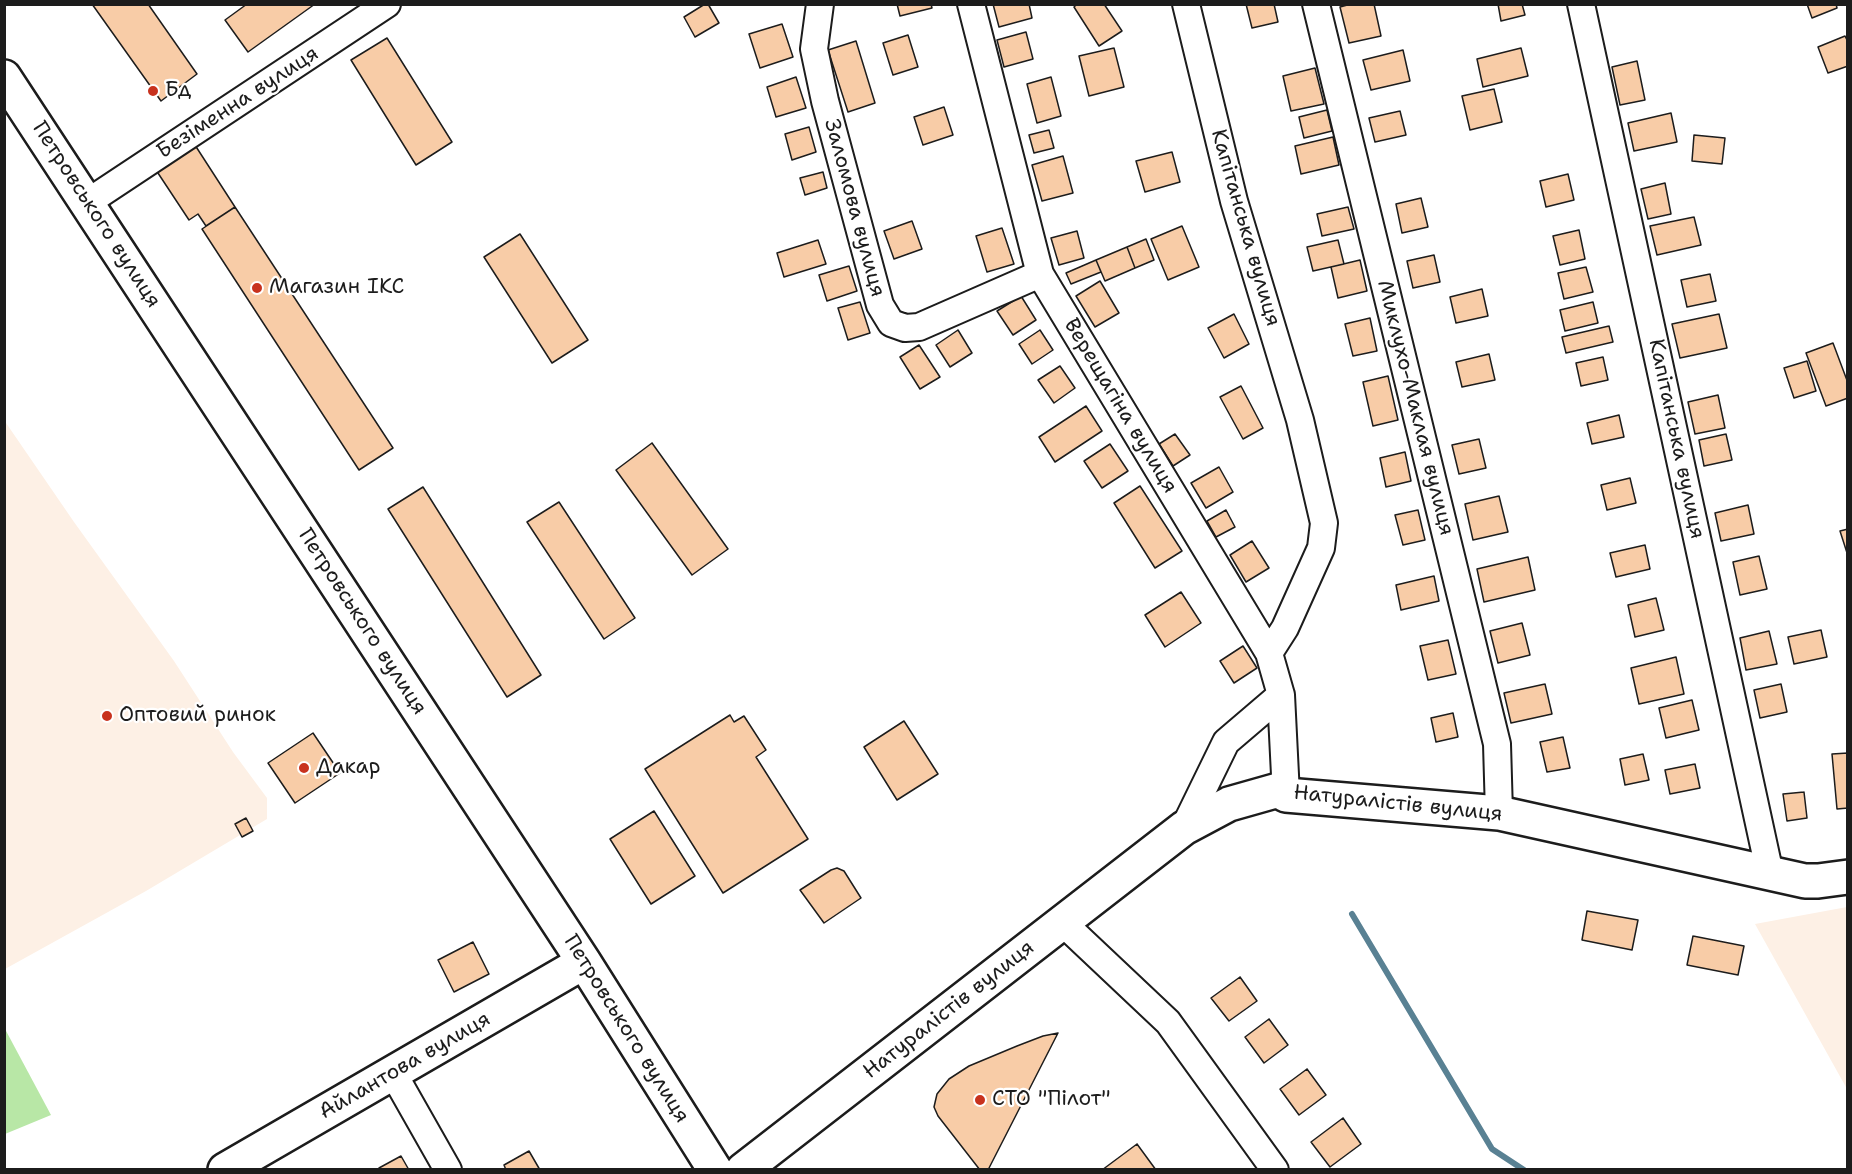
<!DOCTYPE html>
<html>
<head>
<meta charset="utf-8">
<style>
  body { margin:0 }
  #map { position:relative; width:1852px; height:1174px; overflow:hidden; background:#fff; font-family:"Shantell Sans",sans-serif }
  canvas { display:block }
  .frame { position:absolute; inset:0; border:6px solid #1c1c1c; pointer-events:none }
</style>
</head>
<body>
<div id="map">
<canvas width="1852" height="1174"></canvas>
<div class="frame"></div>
</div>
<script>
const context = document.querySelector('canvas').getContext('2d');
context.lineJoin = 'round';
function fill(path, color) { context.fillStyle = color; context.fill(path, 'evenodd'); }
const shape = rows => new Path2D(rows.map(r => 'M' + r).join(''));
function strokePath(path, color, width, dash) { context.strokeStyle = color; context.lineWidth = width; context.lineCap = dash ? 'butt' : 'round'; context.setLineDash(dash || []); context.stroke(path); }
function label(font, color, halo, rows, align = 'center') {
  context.font = font + ' "Shantell Sans",sans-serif'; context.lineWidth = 4.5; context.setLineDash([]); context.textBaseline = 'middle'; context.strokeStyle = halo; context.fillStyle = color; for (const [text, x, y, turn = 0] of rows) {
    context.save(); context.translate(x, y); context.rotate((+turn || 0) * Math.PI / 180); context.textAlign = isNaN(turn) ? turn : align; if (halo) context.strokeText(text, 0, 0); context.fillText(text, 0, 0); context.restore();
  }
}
const built = shape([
  [4,420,74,522,174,661,233,752,267,798,267,819,146,891,5,969],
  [1847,907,1848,907,1847,1089,1755,924]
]);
const green = shape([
  [5,1029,51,1115,5,1134,4,1134]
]);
const stream = shape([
  [1352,914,1492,1149,1524,1170]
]);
const building = shape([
  [92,4,148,4,197,74,161,101,92,4],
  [247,4,315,4,248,52,225,20,247,4],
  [705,4,708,4,719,23,695,37,684,17,705,4],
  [897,4,931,4,932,8,900,16,897,4],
  [993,4,1029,4,1032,18,999,27,993,4],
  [1077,4,1104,4,1122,31,1099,46,1074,7,1077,4],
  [1246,4,1274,4,1278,22,1252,28,1246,4],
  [1351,4,1374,4,1381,36,1349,43,1340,7,1351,4],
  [1498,4,1522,4,1525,15,1501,21,1498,4],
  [1807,4,1836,4,1837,8,1812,18,1807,4],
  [782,24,793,57,760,68,749,34,782,24],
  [1026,32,1033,59,1004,67,997,40,1026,32],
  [908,35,918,67,893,75,883,43,908,35],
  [1845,36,1848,42,1848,66,1828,73,1818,47,1845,36],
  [387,38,452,142,416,165,351,60,387,38],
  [856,41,875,103,848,112,828,50,856,41],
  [1114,48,1124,87,1089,96,1079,56,1114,48],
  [1521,48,1528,76,1483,87,1477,59,1521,48],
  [1403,50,1410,81,1371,90,1363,60,1403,50],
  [1637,61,1645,100,1620,105,1612,67,1637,61],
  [1315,68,1324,104,1291,111,1283,76,1315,68],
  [796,77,806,108,776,117,767,87,796,77],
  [1051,77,1061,116,1037,123,1027,84,1051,77],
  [1494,89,1502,122,1470,130,1462,96,1494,89],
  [944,107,953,135,923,145,914,117,944,107],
  [1327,110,1332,131,1304,138,1299,117,1327,110],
  [1400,111,1406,135,1375,142,1369,118,1400,111],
  [1671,113,1677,142,1634,151,1628,123,1671,113],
  [809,127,816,152,792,160,785,134,809,127],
  [1049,130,1054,148,1034,153,1029,135,1049,130],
  [1694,135,1725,138,1722,164,1692,161,1694,135],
  [1333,137,1339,165,1301,174,1295,146,1333,137],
  [193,142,235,207,206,226,198,214,189,220,154,167,193,142],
  [1172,152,1180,182,1145,192,1136,161,1172,152],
  [1063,156,1073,193,1042,201,1032,165,1063,156],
  [823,172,827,188,805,195,800,178,823,172],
  [1568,174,1574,200,1546,207,1540,181,1568,174],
  [1665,183,1671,214,1648,219,1641,189,1665,183],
  [1421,198,1428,227,1402,233,1396,204,1421,198],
  [235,207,393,448,359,470,202,229,235,207],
  [1348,207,1354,229,1322,236,1317,214,1348,207],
  [1694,217,1701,245,1657,255,1650,226,1694,217],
  [912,221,922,249,894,259,884,231,912,221],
  [1182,226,1199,267,1168,280,1151,239,1182,226],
  [1002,228,1014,264,987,272,976,236,1002,228],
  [1579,230,1585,259,1560,265,1553,236,1579,230],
  [1077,231,1084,258,1059,265,1051,238,1077,231],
  [520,234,588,340,552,363,484,257,520,234],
  [1146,239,1154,260,1135,268,1127,247,1146,239],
  [818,240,826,264,784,277,777,253,818,240],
  [1338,240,1344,264,1313,271,1307,247,1338,240],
  [1127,247,1135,268,1105,281,1096,260,1127,247],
  [1434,255,1440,282,1413,288,1407,261,1434,255],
  [1096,260,1101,272,1071,284,1066,273,1096,260],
  [1360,260,1367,291,1338,298,1331,267,1360,260],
  [849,266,857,291,827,301,819,275,849,266],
  [1586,267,1593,292,1564,299,1558,273,1586,267],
  [1710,274,1716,301,1687,307,1681,280,1710,274],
  [1100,281,1119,313,1095,327,1076,296,1100,281],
  [1482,289,1488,316,1456,323,1450,297,1482,289],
  [1021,296,1036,320,1013,335,997,311,1021,296],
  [860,302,870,333,848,340,838,308,860,302],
  [1593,302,1598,323,1565,331,1560,310,1593,302],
  [1234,314,1249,344,1224,358,1208,328,1234,314],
  [1719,314,1727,348,1680,358,1672,324,1719,314],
  [1370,318,1377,351,1353,356,1345,324,1370,318],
  [1609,326,1613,342,1566,353,1562,337,1609,326],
  [958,330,972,353,950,367,936,345,958,330],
  [1040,330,1053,350,1032,364,1019,344,1040,330],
  [1833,343,1848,383,1848,398,1826,406,1806,353,1833,343],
  [919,345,940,377,920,389,900,357,919,345],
  [1489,354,1495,380,1462,387,1456,362,1489,354],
  [1603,357,1608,380,1581,386,1576,363,1603,357],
  [1807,361,1816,391,1794,398,1784,368,1807,361],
  [1060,366,1075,388,1054,403,1038,380,1060,366],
  [1388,376,1398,420,1373,426,1363,382,1388,376],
  [1241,386,1263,428,1243,439,1220,397,1241,386],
  [1718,395,1725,428,1695,434,1688,402,1718,395],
  [1086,406,1102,431,1055,462,1039,437,1086,406],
  [1619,415,1624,437,1592,444,1587,423,1619,415],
  [1175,434,1190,455,1173,466,1159,444,1175,434],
  [1726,434,1732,460,1704,466,1699,440,1726,434],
  [1479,439,1486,468,1459,474,1452,445,1479,439],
  [652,443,728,549,692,575,616,470,652,443],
  [1110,444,1128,471,1102,488,1084,461,1110,444],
  [1405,452,1411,481,1386,487,1380,458,1405,452],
  [1219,467,1233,492,1206,508,1191,483,1219,467],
  [1630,478,1636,503,1607,510,1601,485,1630,478],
  [1140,486,1182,551,1155,568,1114,503,1140,486],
  [423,487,541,675,507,697,388,509,423,487],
  [1499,496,1508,532,1473,540,1465,504,1499,496],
  [559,502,635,618,604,639,527,522,559,502],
  [1748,505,1754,534,1721,541,1715,513,1748,505],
  [1226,510,1235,527,1216,537,1207,521,1226,510],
  [1418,510,1425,540,1403,545,1395,515,1418,510],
  [1848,529,1848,556,1840,531,1848,529],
  [1252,541,1269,568,1246,582,1230,555,1252,541],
  [1645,545,1650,569,1616,577,1610,553,1645,545],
  [1759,556,1767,589,1740,595,1733,562,1759,556],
  [1528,557,1535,590,1484,602,1477,569,1528,557],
  [1434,576,1439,601,1401,610,1396,585,1434,576],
  [1181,592,1201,623,1165,647,1145,615,1181,592],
  [1656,598,1664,630,1635,637,1628,605,1656,598],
  [1522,623,1530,655,1498,663,1490,631,1522,623],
  [1821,630,1827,657,1794,664,1788,637,1821,630],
  [1769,631,1777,664,1746,670,1740,638,1769,631],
  [1448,640,1456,674,1428,680,1420,646,1448,640],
  [1243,646,1257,668,1234,683,1220,661,1243,646],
  [1676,657,1684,694,1639,704,1631,668,1676,657],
  [1545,684,1552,714,1511,723,1504,693,1545,684],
  [1781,684,1787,712,1760,718,1754,690,1781,684],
  [1692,700,1699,730,1666,738,1659,708,1692,700],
  [1453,713,1458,737,1436,742,1431,718,1453,713],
  [730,715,734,722,744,716,766,750,756,757,808,839,723,893,645,769,730,715],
  [904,721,938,774,897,800,864,747,904,721],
  [313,733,340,773,295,803,268,763,313,733],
  [1563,737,1570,768,1547,772,1540,742,1563,737],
  [1848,753,1848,808,1837,809,1832,754,1848,753],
  [1643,754,1649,780,1625,785,1620,759,1643,754],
  [1695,764,1700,788,1670,794,1665,770,1695,764],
  [1804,792,1807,818,1787,821,1783,794,1804,792],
  [654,811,695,876,651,904,610,839,654,811],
  [246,818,253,831,242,837,235,824,246,818],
  [837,868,844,871,861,898,824,923,800,890,831,870,837,868],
  [1587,911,1638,920,1632,950,1582,940,1587,911],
  [1693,936,1744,946,1738,975,1687,965,1693,936],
  [473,942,489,974,454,992,438,960,473,942],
  [1240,977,1257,1001,1229,1021,1211,998,1240,977],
  [1269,1019,1288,1045,1264,1063,1245,1037,1269,1019],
  [1058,1033,988,1170,980,1170,938,1116,934,1107,937,1094,949,1079,969,1066,1017,1046,1043,1036,1058,1033],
  [1307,1069,1326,1095,1299,1115,1280,1089,1307,1069],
  [1343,1118,1361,1144,1330,1167,1311,1142,1343,1118],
  [1137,1144,1156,1170,1102,1170,1137,1144],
  [529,1151,540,1170,506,1170,504,1165,529,1151],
  [401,1156,409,1170,380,1170,379,1168,401,1156]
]);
const street = shape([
  [820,4,814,49,825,101,880,305,891,323,905,328,919,327,1040,274],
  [971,4,1040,274,1269,653,1281,695,1286,795],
  [1186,4,1234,201,1300,420,1324,523,1321,548,1285,628,1269,653],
  [1316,4,1497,744,1499,813],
  [1581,4,1770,874],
  [88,202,387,4],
  [1184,828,1226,742,1281,695],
  [1062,922,1168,1022,1275,1170],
  [393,1073,448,1170]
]);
const secondary = shape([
  [4,77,584,962,715,1170],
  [225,1170,584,962],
  [743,1170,1184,828,1229,804,1282,789,1286,795,1499,813,1805,881,1818,881,1848,877]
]);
const markers = [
  [153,91,6,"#c8321e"],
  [257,288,6,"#c8321e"],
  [107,716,6,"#c8321e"],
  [304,768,6,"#c8321e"],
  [980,1100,6,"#c8321e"]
];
const poiNames = [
  ["Бд",165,91],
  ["Магазин ІКС",269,288],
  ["Оптовий ринок",119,716],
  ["Дакар",316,768],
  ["СТО \"Пілот\"",992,1100]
];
const streetNames = [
  ["Безіменна вулиця",238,103,-33],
  ["Заломова вулиця",854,208,75],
  ["Петровського вулиця",96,215,57],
  ["Капітанська вулиця",1245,228,74],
  ["Верещагіна вулиця",1120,406,59],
  ["Миклухо-Маклая вулиця",1415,408,76],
  ["Капітанська вулиця",1676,439,78],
  ["Петровського вулиця",362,622,57],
  ["Натуралістів вулиця",1398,804,6],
  ["Натуралістів вулиця",949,1010,-38],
  ["Петровського вулиця",626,1029,58],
  ["Айлантова вулиця",405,1066,-30]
];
fill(built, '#fdf0e5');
fill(green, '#b8e7a6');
strokePath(stream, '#598193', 6);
fill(building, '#f8cca7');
strokePath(building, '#1c1c1c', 1.5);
strokePath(street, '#1c1c1c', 30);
strokePath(secondary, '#1c1c1c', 38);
strokePath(street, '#fff', 26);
strokePath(secondary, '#fff', 33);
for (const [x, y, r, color] of markers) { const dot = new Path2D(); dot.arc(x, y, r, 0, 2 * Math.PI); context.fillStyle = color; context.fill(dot); strokePath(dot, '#fff', 2); }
label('21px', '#1c1c1c', '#fff', poiNames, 'left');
label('21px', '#1c1c1c', '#fff', streetNames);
</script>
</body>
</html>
